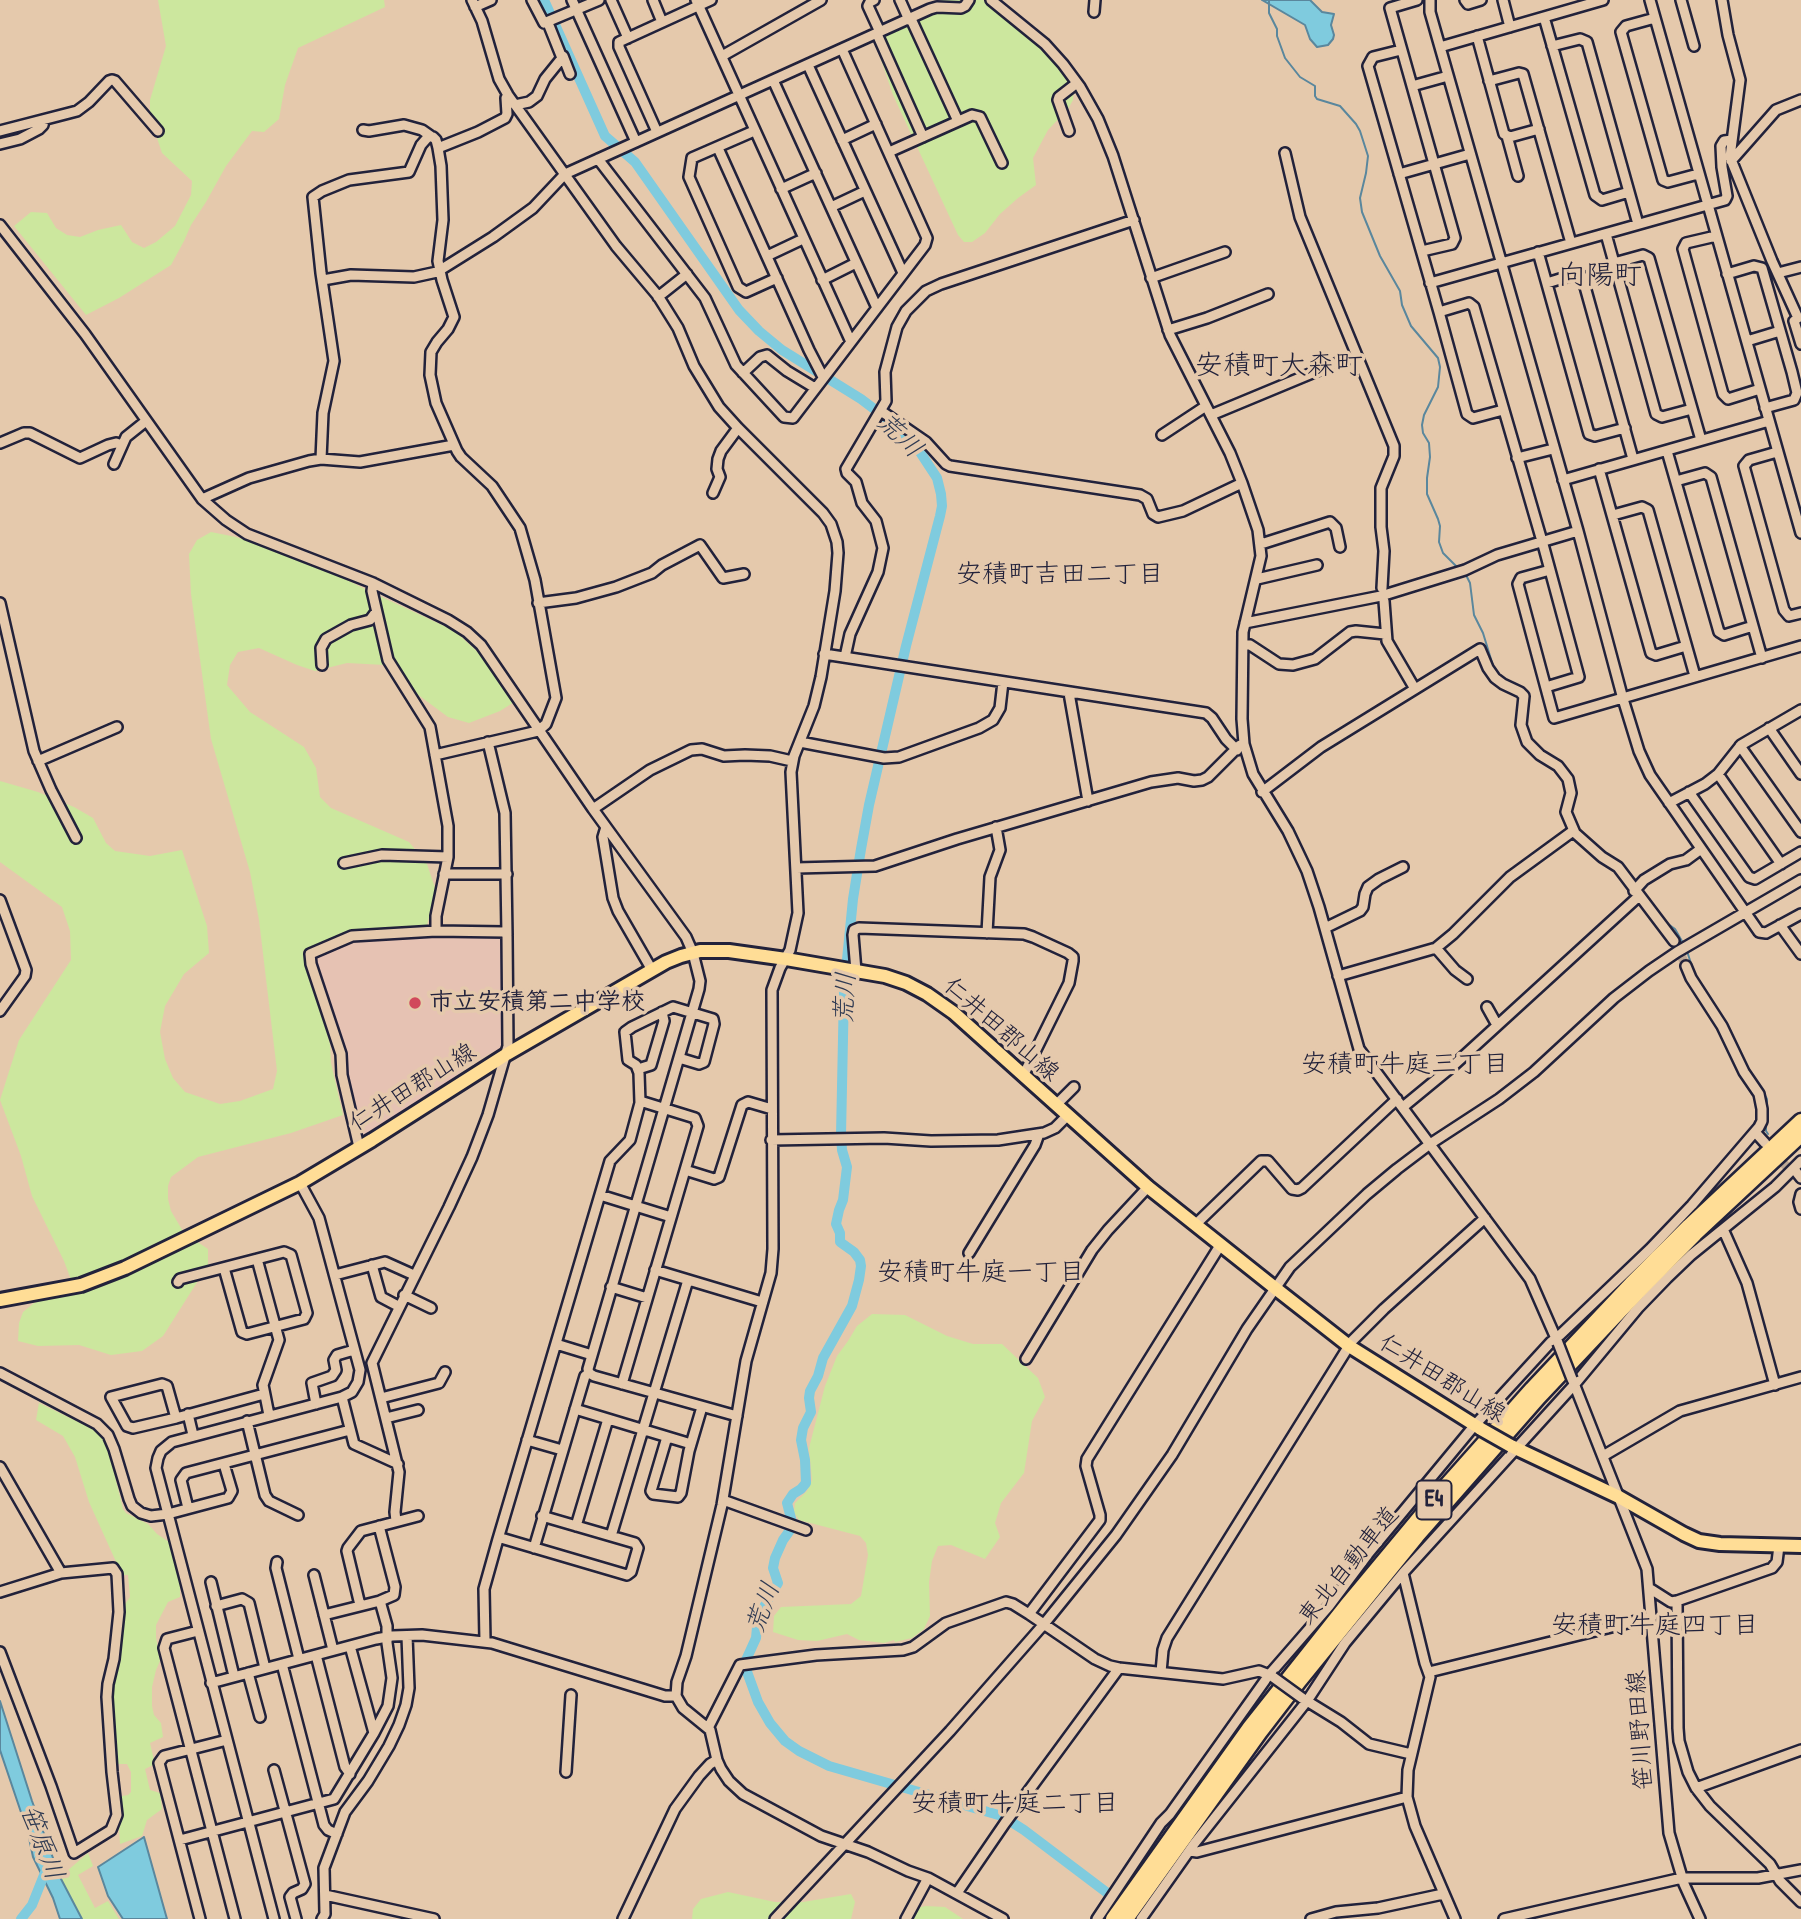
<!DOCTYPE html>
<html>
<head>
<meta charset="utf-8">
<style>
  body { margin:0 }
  canvas { display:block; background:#e5c9ac }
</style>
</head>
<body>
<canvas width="1801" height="1919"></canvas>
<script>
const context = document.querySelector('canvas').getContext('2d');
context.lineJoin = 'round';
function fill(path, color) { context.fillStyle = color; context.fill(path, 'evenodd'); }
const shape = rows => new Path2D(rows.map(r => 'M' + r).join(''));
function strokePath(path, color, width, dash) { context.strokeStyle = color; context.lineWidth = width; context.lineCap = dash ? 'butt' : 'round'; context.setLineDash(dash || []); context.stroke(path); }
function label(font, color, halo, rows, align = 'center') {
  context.font = font + ' "Patrick Hand","Klee One",sans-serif'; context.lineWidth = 7; context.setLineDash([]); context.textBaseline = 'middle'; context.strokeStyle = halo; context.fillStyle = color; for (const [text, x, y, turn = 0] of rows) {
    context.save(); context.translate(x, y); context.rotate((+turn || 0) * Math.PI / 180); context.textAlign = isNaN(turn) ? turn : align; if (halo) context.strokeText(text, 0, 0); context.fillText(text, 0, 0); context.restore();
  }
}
const built = shape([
  [458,934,503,937,503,1047,471,1063,448,1082,363,1136,361,1135,313,958,314,954,354,939]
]);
const green = shape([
  [158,0,384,0,385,7,298,48,285,85,279,119,264,132,252,131,226,166,206,202,191,225,184,241,171,265,119,298,86,315,14,226,31,212,47,213,56,228,67,235,80,237,98,230,121,225,132,242,144,248,156,242,175,226,191,195,192,181,162,153,150,117,150,100,166,46],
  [942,0,983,0,996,8,1034,41,1061,69,1074,86,1073,100,1068,109,1048,130,1033,158,1036,185,1018,198,1000,214,985,233,972,242,964,242,958,235,893,95,876,45,878,34,887,25],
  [211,532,236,537,315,564,373,593,455,631,514,686,519,699,500,711,469,723,448,717,413,691,385,665,347,663,315,671,297,665,259,648,238,652,230,665,227,685,250,712,304,747,316,768,320,797,331,808,409,842,427,864,436,891,427,925,351,932,303,951,330,1044,331,1063,343,1115,291,1133,198,1157,171,1177,168,1186,168,1199,171,1211,184,1233,208,1249,208,1265,163,1336,142,1351,111,1355,79,1345,38,1346,18,1341,19,1323,23,1312,34,1303,68,1292,73,1285,64,1261,32,1196,21,1156,0,1100,19,1040,71,960,70,931,62,907,0,862,0,781,38,792,74,807,93,818,106,843,115,851,150,856,182,850,207,926,209,953,184,974,165,1006,160,1032,165,1059,173,1078,185,1092,220,1104,240,1101,273,1089,277,1071,259,920,250,872,211,739,191,594,189,554,197,540],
  [872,1314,905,1315,947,1336,973,1344,1002,1344,1038,1378,1045,1397,1032,1421,1024,1473,1001,1503,995,1523,1000,1537,985,1559,951,1545,938,1546,932,1561,929,1582,930,1616,924,1629,912,1638,895,1642,894,1640,884,1643,859,1640,847,1634,817,1641,798,1640,773,1632,774,1616,781,1607,851,1604,861,1596,868,1555,866,1543,860,1536,799,1520,794,1512,795,1503,807,1491,812,1480,809,1448,825,1386,837,1356,848,1341,857,1326],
  [39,1403,97,1431,104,1439,108,1448,123,1509,126,1513,148,1524,157,1534,169,1542,180,1583,180,1597,168,1602,156,1625,156,1637,160,1661,156,1670,152,1687,152,1706,154,1715,161,1723,163,1737,150,1743,155,1764,145,1769,150,1790,160,1793,162,1809,147,1820,142,1836,120,1844,117,1797,128,1795,131,1792,131,1772,127,1764,114,1764,110,1693,123,1607,130,1597,128,1575,122,1575,89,1502,75,1457,63,1436,36,1420],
  [88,1853,93,1866,78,1875,95,1908,108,1901,119,1919,82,1919,60,1877],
  [728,1892,775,1902,803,1902,851,1894,855,1902,851,1919,692,1919,693,1909,701,1899],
  [926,1906,945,1907,963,1919,910,1919,916,1908]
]);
const water = shape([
  [1262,0,1310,0,1322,12,1334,14,1331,25,1334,35,1333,39,1328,45,1317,47,1310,39,1305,25,1262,0],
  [0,1701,32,1801,60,1877,82,1919,60,1919,53,1898,33,1857,28,1833,0,1750,0,1701],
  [144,1837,167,1919,123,1919,108,1896,98,1867,144,1837]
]);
const stream = shape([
  [1269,0,1269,13,1277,29,1277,36,1285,58,1300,77,1315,86,1315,96,1317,99,1340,106,1356,124,1360,131,1368,156,1366,173,1360,198,1362,212,1380,256,1400,291,1402,305,1411,326,1438,358,1440,367,1438,387,1424,415,1422,425,1423,433,1429,443,1430,457,1427,478,1427,494,1438,519,1440,526,1439,542,1443,553,1459,569],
  [1466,575,1470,583,1474,615,1483,633,1494,669],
  [1526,713,1529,704,1528,695],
  [1572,779,1575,790],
  [1664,921,1675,929,1683,943],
  [1687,951,1696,979],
  [1709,998,1721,1017],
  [1763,1092,1767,1099,1767,1121],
  [1766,1126,1766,1131,1768,1134],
  [1801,1170,1801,1171]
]);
const river = shape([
  [544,0,605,136,635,162,739,310,759,331,782,350,861,399,894,424,918,449,937,478,941,494,942,506,940,516,906,646,869,805,861,849,853,899,844,990,841,1135,842,1150,847,1167,843,1200,839,1210,836,1224,840,1233,840,1242,854,1252,860,1260,861,1266,859,1280,852,1306,823,1358,818,1376,810,1391,809,1398,811,1412,803,1428,801,1440,805,1460,806,1483,801,1489,793,1494,787,1503,793,1526,783,1540,775,1558,773,1568,778,1583,758,1617,756,1638,746,1660,746,1669,758,1702,770,1723,785,1741,799,1751,829,1766,1002,1816,1024,1830,1110,1895],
  [21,1919,32,1905,48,1865]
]);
const minorTunnel = shape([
  [1674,941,1686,966],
  [1774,1153,1787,1167]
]);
const minor = shape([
  [472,0,482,21,499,79,508,95,616,246,658,296,678,328,694,366,719,407,738,428,823,513,831,524,837,542,838,553,835,591,821,677,814,706,794,756,791,772,798,913,790,950,780,968,772,990,773,1249,771,1273,746,1361,722,1505,686,1656,677,1682,676,1696,683,1708,710,1730,717,1760,721,1769,729,1781,743,1794,821,1836,868,1852,908,1871,928,1878,1003,1919],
  [532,0,544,23,599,0],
  [572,0,636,142],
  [611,0,628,38],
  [653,0,662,22],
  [696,0,851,342],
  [874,0,870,2,868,6,880,32],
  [900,0,909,20],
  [991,0,1045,44,1063,64,1080,87,1098,119,1113,156,1170,335,1230,453,1242,483,1258,530,1261,556,1243,632,1242,719,1244,744,1253,774,1288,831,1307,871,1319,907,1359,1049,1530,1279,1558,1343],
  [1417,0,1390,8,1455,238,1452,244,1422,251],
  [1465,0,1468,4,1481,0],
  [1503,0,1510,27],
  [1650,0,1801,533],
  [1681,0,1694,46],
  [1722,0,1728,35,1740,80,1730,157,1772,261,1798,318,1794,321,1801,344],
  [475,7,491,0],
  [1094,12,1095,0],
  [1544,17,1595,195,1602,200,1629,192],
  [1655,18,1626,26,1621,32,1663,180,1668,182,1698,174],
  [911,19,958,121],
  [877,34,923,137],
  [1477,36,1504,134,1510,137,1539,129],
  [1552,46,1580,39,1587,42,1638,224],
  [1440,47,1603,0],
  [1401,50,1373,57,1368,66,1439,312,1467,414,1473,418,1503,410],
  [563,56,570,74],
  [722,56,821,0],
  [808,65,903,273],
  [773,80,877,308],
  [1489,81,1519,73,1523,74,1571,243],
  [1412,86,1448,76],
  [515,105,529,102,537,96,545,79,562,58,548,23],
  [363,130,369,131,404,125,422,130,432,137],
  [0,131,77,111,89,102,109,81,112,80,115,81,158,131],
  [754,131,692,158,689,177,738,287,746,292,777,278],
  [1069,131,1058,100,1059,97,1077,83],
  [657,132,619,47,619,42,711,0],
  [1507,136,1518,176],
  [842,140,876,124],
  [0,144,20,139,39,129,43,125,44,120],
  [718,148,809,350,823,377],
  [889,152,972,115,980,117,1002,163],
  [1285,153,1300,217,1394,446,1394,456,1381,488,1381,527,1384,551,1382,588],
  [598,159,705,298,736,365,784,417,793,418,925,245,927,238,842,49],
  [1731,161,1776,110,1801,100],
  [1399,174,1470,154],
  [781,189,816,173],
  [831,207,865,191],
  [0,225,85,334,202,499,226,520,247,534,373,583,448,620,467,632,481,645,593,809,686,937,693,953,700,981,699,989,588,1369,589,1373,594,1376,737,1416],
  [1606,234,1656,414,1662,417,1692,409],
  [1716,236,1686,243,1683,249,1723,394,1728,399,1760,389],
  [1538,252,1589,434,1595,436,1625,428],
  [767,256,803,239],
  [1614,263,1643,255,1649,258,1701,440],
  [1778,273,1801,267],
  [1727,274,1754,266,1762,268,1792,372,1797,393,1794,400,1765,408],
  [1151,278,1225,252],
  [323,280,351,275,414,277,437,272,493,237,533,208,565,174,930,9,937,7,961,8,965,6,969,0],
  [822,280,856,263],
  [1430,283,1725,200,1727,196,1722,167,1721,146,1724,141,1732,140],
  [1547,283,1576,274,1582,276,1633,459],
  [658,297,687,274],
  [1439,312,1469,303,1474,307,1544,548,1579,677,1546,687],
  [1168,330,1207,318,1268,294],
  [1747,341,1780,331],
  [743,373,760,357,767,355,787,371,815,388],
  [881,411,926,442,946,464,950,466,1140,495,1147,499,1153,514,1158,517,1183,511,1242,483],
  [1211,415,1329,366,1357,356],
  [1162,435,1206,406],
  [0,443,24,433,30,433,80,458,108,445,116,443,122,445],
  [1667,451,1719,632,1724,635,1753,626],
  [1777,452,1749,460,1744,466,1784,610,1789,616,1801,613],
  [1517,458,1553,449],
  [321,459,323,413,334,361,321,273,313,197,322,191,349,180,409,172,421,145,428,137,433,137,436,140,438,148],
  [114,464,126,437,146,421],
  [1599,469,1651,653,1656,655,1686,646],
  [1563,480,1769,421],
  [1676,481,1705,473,1711,477,1762,658],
  [713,493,720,477,717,469,718,459,721,451,738,428],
  [202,499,249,478,309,461,321,459,360,462,454,445],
  [1613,515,1642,507,1648,510,1695,676],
  [1578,531,1623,699,1639,751,1650,775,1759,932,1766,933,1801,914],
  [1261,544,1330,522,1336,528,1340,547],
  [1550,570,1521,578,1518,584,1554,718,1801,646],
  [1257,579,1317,565],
  [373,583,372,591,388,660,430,727,448,826,448,857,436,916,436,931],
  [1384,601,1387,641,1415,689],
  [0,603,34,751,51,790,76,838],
  [538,603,576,598,616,587,652,573,662,565,700,545,723,578,744,574],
  [1245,623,1381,596,1465,570,1497,555,1578,531,1430,12,1430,0],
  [1243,644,1250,645,1279,664,1293,665,1315,659,1350,632,1356,631,1385,634],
  [824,654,1206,713,1212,718,1226,739,1237,750],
  [845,657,850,634,878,572,883,548,876,521,862,503,856,482,847,473,846,469,886,401,885,372,897,327,906,311,926,291,941,284,1134,220],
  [322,665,321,648,326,639,351,625,370,620,376,612],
  [1069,693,1088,801],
  [1769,728,1801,774],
  [488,742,505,813,507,935],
  [800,742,884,758,899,757,979,728,993,720,1000,708,1003,682],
  [1740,746,1801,832],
  [435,755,538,731,546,724,556,698,535,580,520,528,492,486,461,457,457,451,436,403,430,375,431,352,437,342,448,329,454,317,442,280,438,261,443,220,441,166,438,148,478,132,505,118,507,114,506,98,508,95],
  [38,761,117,727],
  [1718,774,1781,864],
  [1262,792,1321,747,1480,649,1488,668,1495,678,1503,684,1520,692,1524,696,1521,725,1527,742,1540,755,1558,766,1568,779,1571,793,1566,812,1575,833,1602,857,1618,867,1674,941],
  [1689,792,1749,877,1755,879,1801,852],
  [1669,803,1705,784,1718,774,1741,745,1801,710],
  [593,809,650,770,691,750,702,749,724,756,745,755,770,756,792,761],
  [606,827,603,837,613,898,618,911,652,970],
  [344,863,382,855,448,857],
  [796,868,875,866,957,839,1151,782,1178,778,1194,781,1202,780,1208,777,1240,745,1244,744],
  [444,874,507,874],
  [1634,891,1644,880,1670,864,1686,860,1701,849],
  [0,900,26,970,25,976,0,1011],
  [1780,925,1801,954],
  [1325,928,1360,911,1363,907,1365,894,1368,887,1379,879,1403,867],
  [987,933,990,877,1000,850,996,827],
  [1436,948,1455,970,1467,979],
  [856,971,853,935,854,930,859,928,1024,934,1033,937,1068,953,1073,957,1073,961,1069,983,1023,1076],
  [1338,976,1436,948,1453,934,1510,877,1573,831],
  [1487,1007,1497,1025],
  [638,1069,651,1065,664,1021,662,1012],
  [1056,1105,1074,1087],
  [1403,1107,1454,1065,1639,896],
  [1755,1132,1765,1143],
  [771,1140,884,1138,931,1141,998,1140,1044,1133,1055,1128,1067,1116],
  [359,1147,342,1075,341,1054,311,964,310,954,352,936,436,931,505,932,507,936,508,1046,488,1115,472,1157,449,1207,372,1363,399,1472,395,1512,396,1521],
  [1794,1169,1801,1178],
  [685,1170,714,1179,719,1177,742,1105,748,1102,772,1109],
  [1801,1194,1799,1202,1801,1209],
  [600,1195,671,1217],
  [1196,1224,1261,1161,1268,1161,1292,1189,1298,1190,1302,1188,1397,1099],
  [1723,1229,1747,1283,1775,1385],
  [969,1253,1035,1145,1039,1134],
  [257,1259,279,1340,263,1385,269,1415],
  [372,1265,381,1297,398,1306],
  [655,1270,762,1302],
  [335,1275,385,1262,414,1275],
  [178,1282,180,1279,284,1252,291,1255,307,1313,304,1319,247,1334,242,1332,224,1268],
  [611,1287,647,1298],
  [404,1295,431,1308],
  [556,1344,592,1355],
  [1026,1359,1092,1250,1108,1230,1148,1187],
  [0,1373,97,1424,108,1435,114,1449,129,1499,132,1506,141,1513,151,1516,168,1514,228,1498,232,1491,224,1464],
  [1573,1381,1647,1569,1669,1833,1684,1884,1700,1919],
  [622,1384,698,1126,695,1118,640,1101],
  [342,1397,354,1444,398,1464],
  [381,1398,439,1383,445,1372],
  [316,1404,312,1383,332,1376,336,1370,334,1360,337,1355,354,1350],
  [575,1409,691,1444],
  [188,1414,193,1435],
  [176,1418,133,1428,127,1426,111,1397,162,1384,167,1386,176,1418,264,1394],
  [386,1418,418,1410],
  [247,1421,265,1495,269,1501,298,1515],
  [667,1437,651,1491,653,1494,678,1497,681,1493,689,1451,702,1407],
  [527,1440,562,1450],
  [1603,1456,1680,1411,1801,1377],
  [0,1467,61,1573],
  [723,1500,806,1530],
  [188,1508,181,1480,186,1473,350,1430],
  [542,1516,635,1543,638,1548,631,1572,627,1575,501,1538,498,1539,610,1161,630,1140,640,1103,639,1073,636,1065,628,1060,625,1032,632,1027,673,1007,713,1019,714,1024,704,1062,699,1064,679,1058],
  [576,1526,608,1419],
  [611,1536,688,1280],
  [534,1548,585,1376,589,1373],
  [277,1562,276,1568,299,1659],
  [1403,1573,1425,1663,1430,1677,1408,1770,1407,1797,1415,1826,1455,1919],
  [314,1575,333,1650],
  [211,1582,234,1676],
  [1649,1588,1671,1602,1677,1601,1772,1568,1777,1562,1779,1546],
  [0,1592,61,1573,113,1568,117,1574,119,1612,114,1659,108,1684,107,1697,112,1772,117,1815,111,1830,74,1853,51,1786,0,1652],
  [1677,1601,1678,1728,1679,1741,1688,1772,1696,1788,1710,1806,1770,1864,1780,1881,1801,1902],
  [360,1605,347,1551,348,1548,361,1531,418,1516],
  [216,1606,242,1599,249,1603,265,1668],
  [1029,1614,1100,1520,1100,1515,1086,1466,1087,1459,1221,1244],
  [324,1615,380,1601,394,1595,395,1587,379,1526],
  [198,1631,167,1639,164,1648,235,1919],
  [485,1641,484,1589,498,1539],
  [350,1646,374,1733],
  [316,1655,345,1767,350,1774],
  [282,1664,324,1825,328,1830,337,1834],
  [1161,1672,1163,1650,1167,1638,1352,1341,1384,1309,1485,1218],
  [1429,1672,1652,1617],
  [248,1673,260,1717],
  [211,1683,376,1639,392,1636,422,1635,492,1643,665,1696,676,1696],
  [1302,1698,1341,1722,1369,1744,1411,1754],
  [708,1728,740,1665,816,1655,903,1650,913,1647,946,1623,1006,1602,1013,1604,1029,1614,1095,1659,1110,1666,1119,1668,1223,1679,1259,1671,1272,1676],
  [274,1770,305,1884,302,1889,293,1893,290,1897,296,1919],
  [566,1772,571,1695],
  [1696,1788,1801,1750],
  [180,1840,334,1799,374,1733,388,1706,392,1678,387,1643,387,1626,380,1601],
  [1190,1851,1197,1852,1407,1797],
  [957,1893,1005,1823,1119,1668],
  [325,1895,434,1919],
  [200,1919,159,1763,164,1756,227,1740],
  [274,1919,156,1468,158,1458,161,1451,172,1442,342,1397,352,1392,358,1382,360,1370,319,1218,300,1183],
  [322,1919,325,1914,324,1868,345,1812,368,1781,389,1746,399,1725,406,1705,409,1688,407,1636],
  [623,1919,675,1809,699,1776,710,1764,717,1760],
  [775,1919,950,1731,1044,1624,1116,1535,1172,1455,1247,1329,1290,1267,1367,1194,1397,1169,1430,1144,1499,1099,1534,1072,1614,998,1649,971,1677,952,1801,880],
  [906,1919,928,1878],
  [1097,1919,1161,1823,1170,1814,1269,1675,1329,1606,1368,1554,1474,1426,1551,1342,1560,1335,1650,1249,1692,1205,1759,1127,1762,1121,1762,1109,1759,1094,1744,1072,1722,1026,1691,978,1686,966],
  [1141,1919,1194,1844,1307,1701,1345,1643,1403,1573,1574,1385,1638,1308,1667,1278,1691,1255,1775,1187,1801,1161],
  [1311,1919,1336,1912,1378,1908,1443,1894],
  [1504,1919,1682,1878,1758,1878,1801,1870]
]);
const major = shape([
  [0,1300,81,1285,125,1268,300,1183,372,1140,507,1054,666,962,681,956,700,951,729,951,786,959,885,976,906,983,927,994,954,1013,1148,1187,1275,1288,1349,1346,1481,1429],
  [1511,1446,1619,1497,1684,1534,1699,1541,1720,1544,1801,1546]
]);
const highway = shape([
  [1113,1919,1250,1727,1346,1606,1445,1487,1532,1389,1631,1284,1689,1226,1801,1121],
  [1126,1919,1260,1732,1300,1680,1417,1536,1539,1397,1637,1293,1695,1234,1801,1135]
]);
const minorBridge = shape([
  [1558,1343,1572,1379],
  [1273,1677,1302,1698]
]);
const majorBridge = shape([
  [1481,1429,1511,1446]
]);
const markers = [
  [415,1003,7,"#d1495b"]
];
const shields = [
  [1434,1500,35]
];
const shieldNames = [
  ["E4",1434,1500]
];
const poiNames = [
  ["市立安積第二中学校",429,1003]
];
const streetNames = [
  ["仁井田郡山線",1001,1030,41],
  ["仁井田郡山線",413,1088,-32],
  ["仁井田郡山線",1442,1379,32],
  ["東北自動車道",1349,1566,-51],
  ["笹川野田線",1641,1730,-94]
];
const waterNames = [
  ["荒川",899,436,44],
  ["荒川",846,998,-87],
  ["荒川",764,1608,-70],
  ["笹原川",41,1843,69]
];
const neighbourhoodNames = [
  ["安積町吉田二丁目",1060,575],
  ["安積町牛庭三丁目",1405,1065],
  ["安積町牛庭一丁目",981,1273],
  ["安積町牛庭四丁目",1655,1626],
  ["安積町牛庭二丁目",1015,1804]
];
const quarterNames = [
  ["向陽町",1600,277],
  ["安積町大森町",1279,367]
];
fill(built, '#e6c2b3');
fill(green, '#cce79e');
fill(water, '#7fcbde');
strokePath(water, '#5a879d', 2);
strokePath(stream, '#5a879d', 2);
strokePath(river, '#7fcbde', 10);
strokePath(minorTunnel, '#bea895', 9, [9, 4.5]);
strokePath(minor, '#22223b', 14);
strokePath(major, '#22223b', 18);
strokePath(highway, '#22223b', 19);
strokePath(minor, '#e5c9ac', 9);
strokePath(major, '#ffdd96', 12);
strokePath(highway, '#ffdd96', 14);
strokePath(minorBridge, '#22223b', 14, []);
strokePath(majorBridge, '#22223b', 18, []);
strokePath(minorBridge, '#e5c9ac', 9);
strokePath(majorBridge, '#ffdd96', 12);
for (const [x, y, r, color] of markers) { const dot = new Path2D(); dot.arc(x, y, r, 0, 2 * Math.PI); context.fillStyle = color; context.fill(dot); strokePath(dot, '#e5c9ac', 2.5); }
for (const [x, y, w] of shields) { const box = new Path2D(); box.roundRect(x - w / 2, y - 19.5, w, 39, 5); context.fillStyle = '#e5c9ac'; context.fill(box); strokePath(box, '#22223b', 2); }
label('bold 23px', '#22223b', null, shieldNames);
label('bold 24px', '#22223b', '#e5c9ac', poiNames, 'left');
label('24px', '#22223b', '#e5c9ac', streetNames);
label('italic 26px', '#303b53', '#e5c9ac', waterNames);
label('26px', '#22223b', '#e5c9ac', neighbourhoodNames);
label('28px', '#22223b', '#e5c9ac', quarterNames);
</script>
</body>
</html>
